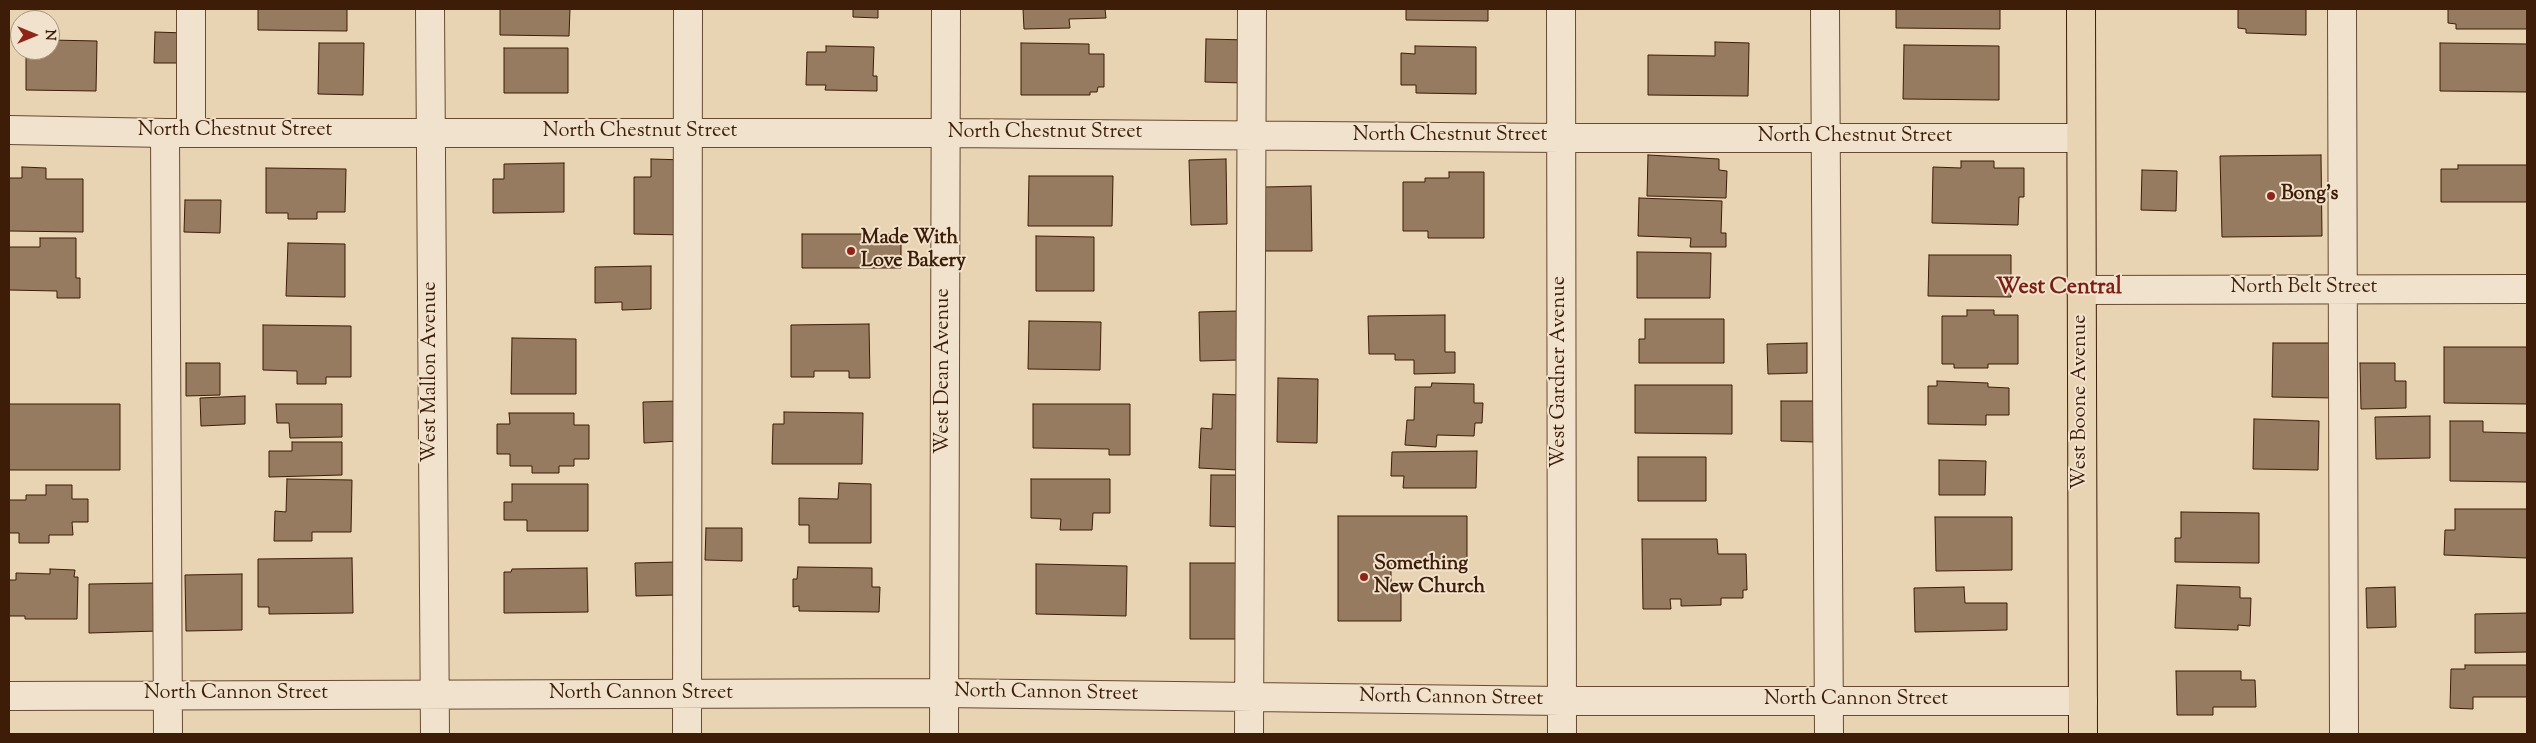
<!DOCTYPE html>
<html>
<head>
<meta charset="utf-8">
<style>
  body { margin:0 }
  #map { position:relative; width:2536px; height:743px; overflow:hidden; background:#e8d3b2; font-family:"Sorts Mill Goudy",serif }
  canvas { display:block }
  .frame { position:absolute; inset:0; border:10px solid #3d1c08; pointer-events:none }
  .north { position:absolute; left:10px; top:10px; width:50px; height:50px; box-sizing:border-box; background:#f0e2cd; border:1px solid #a8937e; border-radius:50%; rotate:90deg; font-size:14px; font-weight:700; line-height:20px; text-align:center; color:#3d1c08 }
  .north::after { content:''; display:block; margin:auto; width:18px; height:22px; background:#8f2418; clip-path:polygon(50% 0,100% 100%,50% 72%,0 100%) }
</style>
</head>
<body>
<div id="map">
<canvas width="2536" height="743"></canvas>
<div class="frame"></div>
<div class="north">N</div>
</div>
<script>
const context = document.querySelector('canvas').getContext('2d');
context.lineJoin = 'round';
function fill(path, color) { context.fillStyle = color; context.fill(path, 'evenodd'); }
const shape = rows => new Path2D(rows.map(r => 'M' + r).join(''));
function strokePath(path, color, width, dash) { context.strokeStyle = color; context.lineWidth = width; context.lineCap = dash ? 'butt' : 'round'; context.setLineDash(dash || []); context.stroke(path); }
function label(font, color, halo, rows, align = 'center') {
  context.font = font + ' "Sorts Mill Goudy",serif'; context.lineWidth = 4; context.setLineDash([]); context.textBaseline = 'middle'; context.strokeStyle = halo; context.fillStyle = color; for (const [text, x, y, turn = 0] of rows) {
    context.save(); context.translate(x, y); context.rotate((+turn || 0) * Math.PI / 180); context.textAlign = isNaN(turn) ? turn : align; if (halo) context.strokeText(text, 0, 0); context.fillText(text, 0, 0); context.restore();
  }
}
const building = shape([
  [258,9,347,9,347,31,258,30,258,9],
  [500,9,570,9,569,36,500,35,500,9],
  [822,9,878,9,878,18,853,17,853,9,822,9],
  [1023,9,1105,9,1106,18,1069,19,1070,28,1024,29,1023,9],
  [1406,9,1488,9,1488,21,1406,20,1406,9],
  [1896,9,2000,9,2000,29,1896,28,1896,9],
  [2238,9,2306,9,2306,35,2246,33,2246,29,2238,28,2238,9],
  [2448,9,2527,9,2527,29,2456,29,2456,24,2448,23,2448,9],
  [155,32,185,33,184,63,154,63,155,32],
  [1206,39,1247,40,1245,83,1205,82,1206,39],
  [50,40,97,41,96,91,26,90,26,50,50,50,50,40],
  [1715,42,1749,43,1748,96,1648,95,1648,55,1715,56,1715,42],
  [319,43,364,43,363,95,318,94,319,43],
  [1021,43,1089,44,1089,54,1104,54,1104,87,1098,87,1097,92,1090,92,1090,95,1021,95,1021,43],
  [2440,43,2527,44,2527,92,2440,91,2440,43],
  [1904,45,1999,46,1999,100,1903,99,1904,45],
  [826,46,874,47,873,76,877,76,877,91,825,90,826,85,806,85,807,52,826,52,826,46],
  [1415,46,1476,47,1476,94,1416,93,1416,85,1401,85,1401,53,1415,54,1415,46],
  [504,48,568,48,568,93,504,93,504,48],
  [1648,155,1719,159,1719,170,1727,171,1726,198,1647,196,1648,155],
  [2321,155,2322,236,2222,237,2220,156,2321,155],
  [651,159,687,160,686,235,634,234,634,177,651,177,651,159],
  [1226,159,1227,224,1191,225,1189,160,1226,159],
  [1961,161,1994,161,1994,168,2024,168,2024,197,2019,197,2018,225,1932,223,1933,167,1961,168,1961,161],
  [564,163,564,212,493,213,493,179,504,179,504,164,564,163],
  [2458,165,2527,165,2527,202,2441,202,2441,169,2458,169,2458,165],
  [22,167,46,168,46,179,83,179,83,232,9,231,9,178,22,178,22,167],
  [266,168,346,169,345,212,317,212,317,219,288,219,288,213,266,213,266,168],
  [2142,170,2177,171,2176,211,2141,210,2142,170],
  [1449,172,1484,172,1484,238,1428,238,1428,231,1403,231,1403,182,1425,182,1425,178,1449,178,1449,172],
  [1029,176,1113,176,1112,226,1028,226,1029,176],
  [1311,186,1312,251,1265,251,1265,187,1311,186],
  [1639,198,1722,201,1721,233,1726,233,1726,247,1690,247,1691,238,1638,236,1639,198],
  [185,200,221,200,220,233,184,232,185,200],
  [802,234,901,234,901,268,802,268,802,234],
  [1036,236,1094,237,1094,291,1036,291,1036,236],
  [40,238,76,238,76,278,80,278,80,298,57,298,57,291,9,290,9,247,40,247,40,238],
  [288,243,345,244,345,297,286,296,288,243],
  [1637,252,1711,253,1710,298,1637,298,1637,252],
  [1929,255,2011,255,2011,297,1928,296,1929,255],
  [651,266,651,309,622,310,622,302,595,303,595,267,651,266],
  [1967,310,1994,310,1994,315,2018,315,2018,364,1988,364,1988,368,1954,368,1954,364,1942,364,1942,316,1967,316,1967,310],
  [1238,311,1239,360,1200,361,1199,312,1238,311],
  [1445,315,1445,352,1455,352,1455,373,1414,374,1414,360,1395,360,1395,354,1369,354,1368,316,1445,315],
  [1645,319,1724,319,1724,363,1639,363,1639,339,1645,339,1645,319],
  [1029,321,1101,322,1100,370,1028,369,1029,321],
  [869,324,870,378,849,378,849,371,814,371,814,377,791,377,791,325,869,324],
  [263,325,351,326,351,377,326,377,326,384,297,384,297,371,263,370,263,325],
  [512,338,576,339,576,394,511,394,512,338],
  [1807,343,1807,373,1768,374,1767,344,1807,343],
  [2273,343,2334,343,2334,398,2272,397,2273,343],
  [2444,347,2527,347,2527,404,2444,403,2444,347],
  [186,363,220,363,220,395,186,396,186,363],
  [2360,363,2395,363,2395,381,2406,381,2406,408,2361,409,2360,363],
  [1278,378,1318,379,1317,443,1277,442,1278,378],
  [1937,381,1988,383,1988,387,2009,388,2009,415,1986,415,1986,425,1928,424,1928,386,1937,386,1937,381],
  [1432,383,1474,384,1474,403,1483,403,1482,423,1475,423,1474,436,1437,435,1436,447,1405,445,1407,420,1414,420,1415,387,1431,387,1432,383],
  [1635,385,1732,385,1732,434,1635,433,1635,385],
  [1213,394,1241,395,1238,470,1199,468,1201,428,1212,429,1213,394],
  [245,396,245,424,201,426,200,398,245,396],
  [678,401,679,441,644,443,643,402,678,401],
  [1781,401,1816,401,1815,442,1781,441,1781,401],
  [9,404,120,404,120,470,9,470,9,404],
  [276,404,342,404,342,437,290,438,289,423,277,423,276,404],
  [1033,404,1130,404,1130,455,1109,455,1109,449,1033,448,1033,404],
  [784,412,863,413,862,464,772,464,773,424,784,424,784,412],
  [509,413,574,413,574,425,589,425,589,459,574,459,574,466,559,466,559,473,532,473,532,466,510,466,510,454,497,454,497,424,510,424,509,413],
  [2430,416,2430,458,2376,459,2375,417,2430,416],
  [2254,419,2319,421,2318,470,2253,469,2254,419],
  [2450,421,2483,421,2483,432,2527,433,2527,482,2450,481,2450,421],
  [292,442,342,442,342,475,269,477,269,451,292,451,292,442],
  [1477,451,1476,488,1403,488,1404,476,1391,476,1392,452,1477,451],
  [1638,457,1706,457,1706,501,1638,501,1638,457],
  [1939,460,1986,461,1985,495,1939,495,1939,460],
  [1211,475,1242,475,1242,527,1210,526,1211,475],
  [287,479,352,480,351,532,312,532,312,541,274,541,275,511,286,512,287,479],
  [1031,479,1110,479,1110,513,1093,513,1092,530,1060,530,1061,519,1031,518,1031,479],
  [839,483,871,484,871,543,809,543,809,525,799,525,799,498,838,499,839,483],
  [512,484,588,484,588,531,527,531,527,520,504,520,504,502,512,502,512,484],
  [46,485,72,485,72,499,88,499,88,522,72,522,73,535,49,535,49,543,19,543,19,533,9,533,9,500,26,500,26,495,46,495,46,485],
  [2455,509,2527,509,2527,558,2444,555,2445,530,2455,530,2455,509],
  [2181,512,2259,513,2259,563,2175,562,2175,538,2181,538,2181,512],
  [1338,516,1467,516,1467,562,1391,562,1391,591,1401,591,1401,621,1338,621,1338,516],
  [1935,517,2012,517,2012,570,1936,571,1935,517],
  [706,528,742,528,742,561,705,560,706,528],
  [1642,539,1717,539,1718,554,1746,554,1747,590,1743,590,1743,598,1721,598,1721,605,1681,606,1681,599,1670,599,1671,609,1643,609,1642,539],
  [352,558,353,613,269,614,269,607,258,607,258,559,352,558],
  [676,562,677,595,636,596,635,563,676,562],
  [1190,563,1240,563,1240,639,1190,639,1190,563],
  [1036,564,1127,566,1126,616,1036,614,1036,564],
  [798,567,872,568,872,587,880,587,879,612,799,611,799,606,793,607,793,579,797,579,798,567],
  [587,568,588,612,504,613,504,572,511,572,512,569,587,568],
  [50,569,75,570,74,577,78,577,77,619,25,619,25,616,9,616,9,580,16,580,16,573,50,574,50,569],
  [242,574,242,630,186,631,185,575,242,574],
  [158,583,159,631,89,633,89,584,158,583],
  [2177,585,2240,587,2240,598,2251,598,2250,626,2238,625,2238,630,2175,628,2177,585],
  [1964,587,1965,603,2007,603,2007,630,1915,632,1914,588,1964,587],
  [2395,587,2396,627,2367,628,2366,588,2395,587],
  [2527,613,2527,652,2475,653,2475,614,2527,613],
  [2465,665,2527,665,2527,697,2473,697,2473,709,2450,708,2451,669,2465,669,2465,665],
  [2176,671,2241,671,2241,680,2255,680,2256,707,2213,707,2213,715,2177,715,2176,671]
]);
const minor = shape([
  [430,9,435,734],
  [1561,9,1562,734],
  [1825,9,1829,734],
  [2342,9,2344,734],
  [9,130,165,133,947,133,1561,138,2081,138],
  [165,133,168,734],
  [191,133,191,9],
  [2081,290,2527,289],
  [9,696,944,693,1561,701,2083,701],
  [687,734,688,9],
  [944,734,946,9],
  [1249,734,1252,9]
]);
const major = shape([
  [2081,9,2083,734]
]);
const markers = [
  [2271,196,5,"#8f2418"],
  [851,251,5,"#8f2418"],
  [1364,577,5,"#8f2418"]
];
const streetNames = [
  ["North Chestnut Street",235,132],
  ["North Chestnut Street",640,133],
  ["North Chestnut Street",1045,134],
  ["North Chestnut Street",1450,137],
  ["North Chestnut Street",1855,138],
  ["North Belt Street",2304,289],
  ["West Dean Avenue",945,371,-90],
  ["West Mallon Avenue",432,372,-90],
  ["West Gardner Avenue",1561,372,-90],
  ["West Boone Avenue",2082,402,-90],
  ["North Cannon Street",1046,694,1],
  ["North Cannon Street",236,695],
  ["North Cannon Street",641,695],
  ["North Cannon Street",1451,699,1],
  ["North Cannon Street",1856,701]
];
const poiNames = [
  ["Bong's",2281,196],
  ["Made With",861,240],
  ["Love Bakery",861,263],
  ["Something",1374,566],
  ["New Church",1374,589]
];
const quarterNames = [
  ["West Central",2059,289]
];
fill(building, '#967b60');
strokePath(building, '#3d1c08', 1);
strokePath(minor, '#684a32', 30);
strokePath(major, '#3d1c08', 30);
strokePath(minor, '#f0e2cd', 28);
strokePath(major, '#e8d3b2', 28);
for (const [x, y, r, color] of markers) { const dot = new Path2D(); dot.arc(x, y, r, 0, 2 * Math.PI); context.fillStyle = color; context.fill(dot); strokePath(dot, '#f0e2cd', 2); }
label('20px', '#3d1c08', '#f0e2cd', streetNames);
label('bold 20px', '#3d1c08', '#f0e2cd', poiNames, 'left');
label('bold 22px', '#7a1f14', '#f0e2cd', quarterNames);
</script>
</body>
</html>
